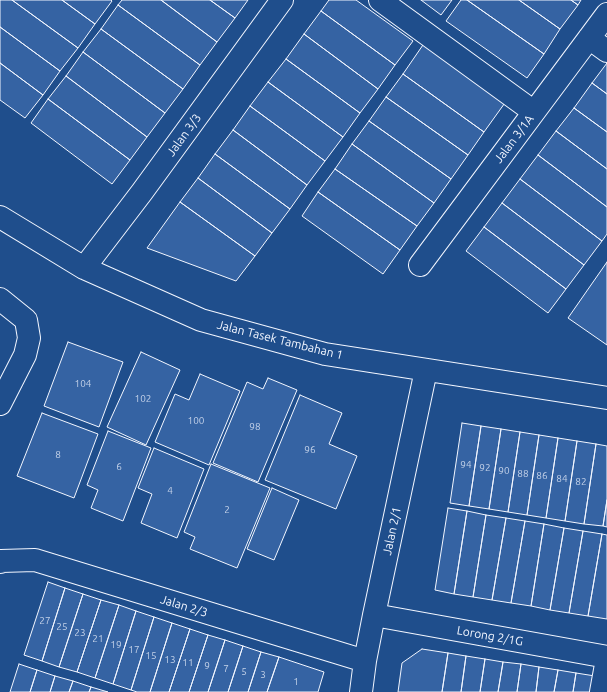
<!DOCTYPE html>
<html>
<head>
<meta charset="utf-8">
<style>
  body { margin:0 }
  canvas { display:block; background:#1f4e8c }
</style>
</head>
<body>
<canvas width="607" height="692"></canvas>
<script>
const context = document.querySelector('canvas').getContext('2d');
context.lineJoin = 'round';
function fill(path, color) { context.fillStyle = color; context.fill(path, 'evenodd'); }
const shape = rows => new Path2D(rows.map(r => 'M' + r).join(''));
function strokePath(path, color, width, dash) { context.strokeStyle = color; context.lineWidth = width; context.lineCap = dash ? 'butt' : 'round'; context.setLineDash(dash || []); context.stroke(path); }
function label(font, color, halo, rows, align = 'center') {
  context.font = font + ' Ubuntu,sans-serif'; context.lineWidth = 3; context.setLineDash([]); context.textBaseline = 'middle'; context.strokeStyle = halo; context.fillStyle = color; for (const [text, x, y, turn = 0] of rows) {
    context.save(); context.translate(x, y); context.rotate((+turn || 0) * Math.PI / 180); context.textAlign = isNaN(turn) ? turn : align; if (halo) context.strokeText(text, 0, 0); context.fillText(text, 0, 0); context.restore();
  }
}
const building = shape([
  [0,0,12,0,78,48,60,71,0,27,0,0],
  [12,0,62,0,95,24,78,48,12,0],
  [62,0,111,0,112,1,95,24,62,0],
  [122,0,161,0,217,42,200,65,118,5,122,0],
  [161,0,210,0,235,18,217,42,161,0],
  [210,0,248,0,235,18,210,0],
  [329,0,356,0,413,41,395,65,321,11,329,0],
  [421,0,452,0,441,15,421,0],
  [461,0,467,0,544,54,527,78,446,21,461,0],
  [467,0,519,0,560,29,544,54,467,0],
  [519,0,571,0,578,5,560,29,519,0],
  [571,0,581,0,578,5,571,0],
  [118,5,200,65,183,89,101,29,118,5],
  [321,11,395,65,378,89,304,34,321,11],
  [0,27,60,71,43,95,0,63,0,27],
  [101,29,183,89,165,113,83,52,101,29],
  [304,34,378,89,360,113,286,59,304,34],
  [425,42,507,100,484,132,403,74,425,42],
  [83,52,165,113,147,137,66,76,83,52],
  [286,59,360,113,343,137,268,82,286,59],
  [0,63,43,95,25,118,0,100,0,63],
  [607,63,607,94,592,83,607,63],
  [403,74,484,132,468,155,386,97,403,74],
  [66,76,147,137,130,160,48,99,66,76],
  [268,82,343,137,325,161,250,106,268,82],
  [592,83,607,94,607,132,574,108,592,83],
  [386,97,468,155,451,179,369,121,386,97],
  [48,99,130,160,112,184,31,123,48,99],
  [250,106,325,161,307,185,233,130,250,106],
  [574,108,607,132,607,169,556,131,574,108],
  [369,121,451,179,434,203,352,144,369,121],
  [233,130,307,185,290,209,215,154,233,130],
  [556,131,607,169,607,207,538,155,556,131],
  [352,144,434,203,417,226,335,169,352,144],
  [215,154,290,209,272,233,198,178,215,154],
  [538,155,607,207,607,234,602,241,520,179,538,155],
  [335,169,417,226,400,250,318,192,335,169],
  [198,178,272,233,255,256,180,202,198,178],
  [520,179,602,241,584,265,502,203,520,179],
  [318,192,400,250,383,274,302,216,318,192],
  [180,202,255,256,236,281,147,248,180,202],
  [502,203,584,265,566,289,484,227,502,203],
  [484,227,566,289,548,313,466,251,484,227],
  [607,262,607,345,568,318,607,262],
  [68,342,123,362,99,427,44,406,68,342],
  [141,352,180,370,146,445,107,427,141,352],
  [200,374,240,391,209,465,155,442,175,394,189,400,200,374],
  [268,378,297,390,258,482,213,463,247,382,263,389,268,378],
  [300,395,342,413,329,444,357,456,336,509,265,480,300,395],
  [42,413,98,434,74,498,17,476,42,413],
  [462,423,481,426,469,506,450,503,462,423],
  [481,426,501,429,489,509,469,506,481,426],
  [501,429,520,432,508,512,489,509,501,429],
  [108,431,151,448,123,521,91,508,98,490,87,485,108,431],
  [520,432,539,435,527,515,508,512,520,432],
  [539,435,558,438,546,518,527,515,539,435],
  [558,438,577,441,565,521,546,518,558,438],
  [577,441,596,444,584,524,565,521,577,441],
  [596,444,607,446,607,500,603,526,584,524,596,444],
  [154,448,204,469,177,538,141,523,152,494,138,488,154,448],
  [211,464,270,488,237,568,190,549,195,537,184,532,211,464],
  [272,488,299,500,274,560,247,549,272,488],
  [607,500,607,527,603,526,607,500],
  [448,508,467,511,454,594,435,590,448,508],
  [467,511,486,515,473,597,454,594,467,511],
  [486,515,506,518,492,600,473,597,486,515],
  [506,518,525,521,511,603,492,600,506,518],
  [525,521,544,524,531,606,511,603,525,521],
  [544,524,564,528,550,610,531,606,544,524],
  [564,528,583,531,569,613,550,610,564,528],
  [583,531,602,534,588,616,569,613,583,531],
  [602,534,607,535,607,619,588,616,602,534],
  [48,582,65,588,42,661,24,655,48,582],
  [65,588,83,594,59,667,42,661,65,588],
  [83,594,101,600,77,672,59,667,83,594],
  [101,600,119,605,95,678,77,672,101,600],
  [119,605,136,611,113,684,95,678,119,605],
  [136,611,154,617,131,690,113,684,136,611],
  [154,617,172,623,150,692,137,692,131,690,154,617],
  [172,623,190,629,169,692,150,692,172,623],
  [190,629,208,635,189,692,169,692,190,629],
  [208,635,225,640,208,692,189,692,208,635],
  [225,640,243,646,228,692,208,692,225,640],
  [243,646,261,652,248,692,228,692,243,646],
  [422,649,448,653,442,692,398,692,402,663,422,649],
  [261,652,279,657,267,692,248,692,261,652],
  [448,653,466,656,461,692,442,692,448,653],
  [466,656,485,659,480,692,461,692,466,656],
  [279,657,324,672,318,692,267,692,279,657],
  [485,659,503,662,498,692,480,692,485,659],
  [503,662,521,664,517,692,498,692,503,662],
  [19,664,37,670,30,692,10,692,19,664],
  [521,664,539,667,536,692,517,692,521,664],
  [539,667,558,670,554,692,536,692,539,667],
  [37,670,55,676,50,692,30,692,37,670],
  [558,670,576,673,573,692,554,692,558,670],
  [576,673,595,676,592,692,573,692,576,673],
  [55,676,73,681,69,692,50,692,55,676],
  [73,681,91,687,89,692,69,692,73,681],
  [91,687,108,692,89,692,91,687]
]);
const minor = shape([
  [380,0,534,112],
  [589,38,607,51],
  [0,217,84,268,201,320,325,354,607,398],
  [420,265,607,14],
  [84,268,142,192,282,0],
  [0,299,26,320,29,338,25,355,0,404],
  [0,562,1,561,35,560,365,661],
  [374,615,607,657],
  [361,692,365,661,374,615,426,370],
  [601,692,607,659]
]);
const numberNames = [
  ["104",83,384],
  ["102",143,399],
  ["100",196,421],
  ["98",255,427],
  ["96",310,450],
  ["8",58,455],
  ["94",466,465],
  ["6",119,467],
  ["92",485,468],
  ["90",504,471],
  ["88",523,474],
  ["86",542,476],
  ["84",562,479],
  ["82",581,482],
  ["4",170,491],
  ["2",227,510],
  ["27",45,621],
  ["25",62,627],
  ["23",80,633],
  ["21",98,639],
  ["19",116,645],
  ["17",134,650],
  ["15",151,656],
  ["13",170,660],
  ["11",188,663],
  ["9",207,666],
  ["7",226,669],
  ["5",244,672],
  ["3",263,675],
  ["1",296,682]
];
const streetNames = [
  ["Jalan 3/3",184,135,-54],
  ["Jalan 3/1A",514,139,-53],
  ["Jalan Tasek Tambahan 1",280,340,14],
  ["Jalan 2/1",392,531,-78],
  ["Jalan 2/3",184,606,17],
  ["Lorong 2/1G",490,636,10]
];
fill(building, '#3563a3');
strokePath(building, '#f2f6ff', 1);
strokePath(minor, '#f2f6ff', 24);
strokePath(minor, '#1f4e8c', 22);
label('10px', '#c3d1e8', null, numberNames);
label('12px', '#f2f6ff', '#1f4e8c', streetNames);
</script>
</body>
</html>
